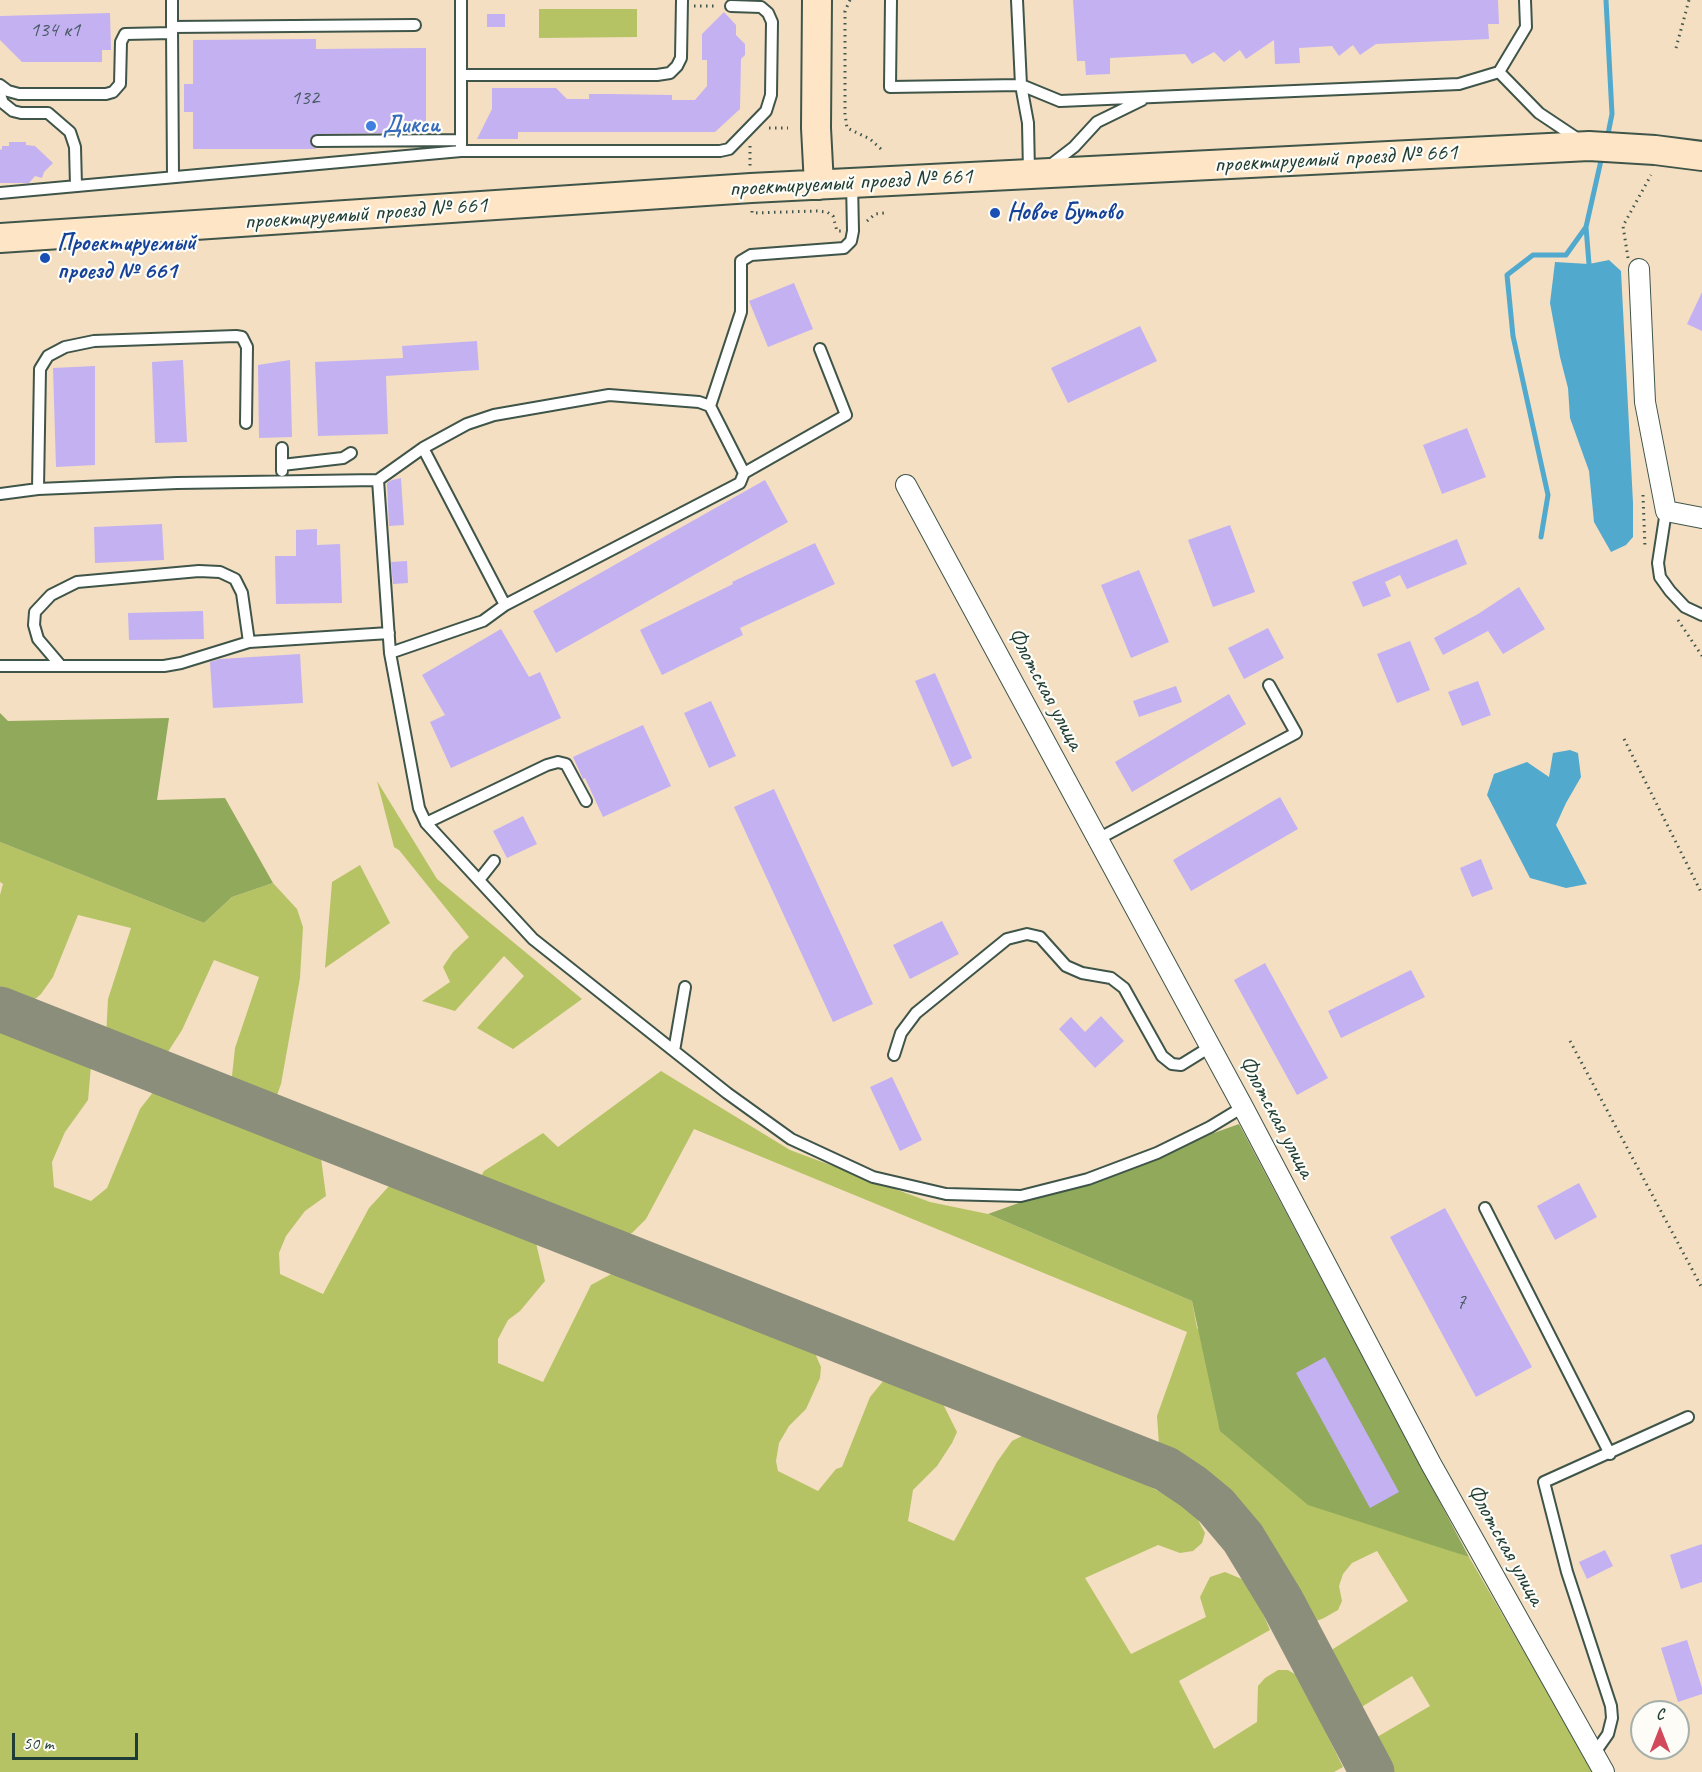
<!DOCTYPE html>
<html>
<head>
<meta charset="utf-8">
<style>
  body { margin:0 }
  #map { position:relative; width:1702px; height:1772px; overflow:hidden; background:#f4dfc2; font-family:Caveat,sans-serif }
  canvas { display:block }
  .north { position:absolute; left:1630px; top:1700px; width:60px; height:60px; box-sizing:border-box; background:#fdfcf7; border:2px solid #a4b0a9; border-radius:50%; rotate:0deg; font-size:16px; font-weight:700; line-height:24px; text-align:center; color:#1f3d34 }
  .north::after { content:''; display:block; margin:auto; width:21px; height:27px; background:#d1495b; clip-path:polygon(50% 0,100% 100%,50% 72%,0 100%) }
  .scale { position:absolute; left:12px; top:1733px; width:126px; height:27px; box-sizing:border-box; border:3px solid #1f3d34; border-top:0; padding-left:8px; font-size:18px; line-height:21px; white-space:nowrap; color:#1f3d34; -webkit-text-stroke:4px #fdfcf7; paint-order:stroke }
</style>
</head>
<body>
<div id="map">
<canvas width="1702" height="1772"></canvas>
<div class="north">С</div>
<div class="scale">50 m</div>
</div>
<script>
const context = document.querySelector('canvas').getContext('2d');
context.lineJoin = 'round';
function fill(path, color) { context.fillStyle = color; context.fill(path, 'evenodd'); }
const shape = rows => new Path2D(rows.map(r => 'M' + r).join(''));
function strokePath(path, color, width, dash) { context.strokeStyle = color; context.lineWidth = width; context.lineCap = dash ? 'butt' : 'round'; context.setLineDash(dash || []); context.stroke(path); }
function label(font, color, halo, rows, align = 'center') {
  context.font = font + ' Caveat,sans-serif'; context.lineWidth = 4.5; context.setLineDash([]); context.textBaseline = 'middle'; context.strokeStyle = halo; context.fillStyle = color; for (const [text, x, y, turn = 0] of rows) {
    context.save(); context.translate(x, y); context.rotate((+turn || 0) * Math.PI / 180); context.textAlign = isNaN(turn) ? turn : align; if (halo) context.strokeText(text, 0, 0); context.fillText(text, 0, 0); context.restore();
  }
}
const green = shape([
  [539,9,637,9,637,37,539,38],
  [377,781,437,879,582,999,513,1049,477,1028,524,976,504,956,455,1011,422,1001,450,982,443,967,453,952,469,937,399,850,394,847],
  [0,842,204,923,232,897,273,883,297,909,303,927,300,978,281,1084,276,1098,263,1098,231,1085,235,1048,259,977,214,960,182,1030,164,1058,106,1037,108,999,131,928,78,915,53,977,41,994,28,1005,0,994,0,895,3,884,0,882],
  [360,865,390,923,325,968,332,882],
  [0,1030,91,1066,88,1100,65,1132,52,1162,54,1187,91,1201,107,1188,140,1109,154,1091,321,1158,326,1196,305,1211,286,1236,279,1253,280,1274,323,1294,369,1208,390,1185,536,1243,545,1281,520,1311,508,1320,498,1339,498,1363,543,1382,591,1285,615,1272,814,1351,821,1367,820,1378,806,1409,789,1426,779,1443,776,1461,778,1471,818,1491,836,1469,842,1467,870,1397,884,1380,943,1404,957,1432,952,1443,937,1466,913,1490,908,1521,954,1541,997,1462,1012,1441,1024,1435,1145,1484,1179,1502,1198,1520,1205,1533,1202,1543,1193,1551,1180,1553,1158,1545,1085,1578,1131,1654,1206,1617,1200,1597,1210,1577,1225,1572,1249,1582,1270,1630,1179,1681,1214,1749,1257,1722,1258,1686,1265,1678,1278,1670,1288,1670,1298,1676,1343,1767,1334,1772,0,1772],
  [661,1071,790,1150,930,1202,988,1214,1192,1301,1197,1328,1413,1537,1469,1557,1594,1772,1388,1772,1372,1740,1430,1706,1412,1676,1355,1711,1327,1664,1333,1649,1408,1601,1377,1551,1352,1563,1343,1574,1339,1586,1342,1601,1338,1610,1324,1618,1314,1622,1306,1619,1301,1615,1272,1557,1246,1520,1214,1486,1169,1456,1169,1449,1159,1445,1157,1416,1187,1332,694,1129,646,1219,632,1233,615,1237,484,1185,480,1178,484,1171,543,1133,558,1147]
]);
const forest = shape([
  [0,713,8,721,169,718,157,800,225,798,273,883,232,897,204,923,0,842],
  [1239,1124,1469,1557,1308,1505,1220,1431,1192,1301,988,1214]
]);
const water = shape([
  [1609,260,1621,271,1633,503,1633,537,1626,545,1611,552,1594,522,1589,471,1570,418,1568,388,1560,357,1550,303,1555,262,1589,264],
  [1570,750,1578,753,1581,777,1566,803,1556,825,1587,884,1566,888,1530,878,1487,795,1494,774,1527,762,1549,777,1553,753]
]);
const stream = shape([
  [1606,0,1612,114,1607,139],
  [1589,264,1586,227,1602,156],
  [1541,537,1548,495,1513,336,1507,275,1533,255,1566,255,1586,227]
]);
const taxiway = shape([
  [0,1009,1166,1469,1193,1487,1216,1506,1243,1538,1282,1602,1372,1772]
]);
const building = shape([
  [1073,0,1498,0,1499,24,1488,24,1489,39,1376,44,1360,55,1353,45,1339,56,1332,46,1299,48,1300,63,1275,64,1274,40,1246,59,1240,50,1224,62,1214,52,1192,64,1185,54,1110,58,1110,74,1086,75,1085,61,1077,61],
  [724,12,736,25,736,35,745,44,745,55,741,59,740,109,715,132,518,132,518,139,477,139,492,109,492,88,556,88,567,99,589,99,589,94,610,94,672,95,672,100,695,100,707,86,707,60,702,60,702,34],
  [110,13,111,50,102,50,102,62,22,62,0,40,0,16],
  [487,14,505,14,505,27,487,27],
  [316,39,316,49,426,48,426,133,316,134,311,137,310,142,313,147,317,149,193,149,193,112,184,112,184,84,193,84,193,40],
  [9,142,26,142,26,145,35,146,53,163,44,172,42,178,35,176,29,183,0,183,0,150,2,149,2,146,9,146],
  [794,283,813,329,768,347,749,301],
  [1702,292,1702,331,1687,324],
  [1140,326,1157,361,1068,403,1051,368],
  [477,341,479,370,386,376,388,434,318,436,315,362,403,358,402,346],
  [183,360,187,442,155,443,152,362],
  [290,360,292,437,259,438,258,365],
  [95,366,95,465,56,467,53,368],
  [1467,428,1486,477,1442,494,1423,445],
  [401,478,404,525,389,526,387,483,392,480],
  [765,480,788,522,556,653,533,611],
  [162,524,164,560,95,563,94,527],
  [1230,525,1255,592,1213,607,1188,540],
  [317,529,317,545,340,544,342,603,276,604,275,556,296,556,296,530],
  [1457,539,1467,564,1407,589,1400,575,1385,582,1391,596,1363,607,1352,582],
  [815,543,835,584,740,628,743,635,662,675,640,630,733,584,732,582],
  [407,561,408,583,393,584,391,562],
  [1139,570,1169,642,1131,658,1101,585],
  [1519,587,1545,629,1503,654,1488,631,1443,655,1434,638,1478,614],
  [203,611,204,639,129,640,128,613],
  [1268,628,1284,658,1244,679,1228,648],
  [501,629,529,677,540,672,561,718,451,768,430,722,445,715,422,675],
  [1410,641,1430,690,1397,703,1377,654],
  [300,654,303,703,213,708,210,662,220,659],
  [935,673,972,758,952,767,915,681],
  [1478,681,1491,715,1462,726,1448,692],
  [1176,686,1182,702,1139,717,1133,701],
  [1229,694,1246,724,1132,792,1115,762],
  [711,701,736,756,709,768,684,713],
  [643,725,671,786,603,817,585,778,583,779,573,757],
  [774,789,873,1004,833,1022,734,807],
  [1280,797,1298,829,1191,891,1173,860],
  [523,816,537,844,507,858,493,831],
  [1481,859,1493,889,1472,897,1460,868],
  [942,921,959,954,910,979,893,945],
  [1265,963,1328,1078,1297,1095,1234,980],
  [1411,970,1425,997,1341,1038,1328,1011],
  [1101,1016,1124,1041,1095,1068,1059,1029,1071,1017,1085,1032],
  [892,1077,922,1140,900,1151,870,1087],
  [1579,1183,1597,1217,1555,1240,1537,1206],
  [1445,1208,1532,1367,1476,1397,1390,1237],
  [1325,1357,1399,1492,1370,1508,1296,1373],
  [1702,1544,1702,1582,1681,1589,1670,1555],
  [1605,1550,1613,1566,1587,1579,1579,1562],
  [1687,1640,1702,1688,1702,1694,1678,1702,1661,1648]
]);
const path = shape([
  [850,0,845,11,845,114,847,128,870,139,882,150],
  [694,6,718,6],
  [1676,48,1689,0],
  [769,128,788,128],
  [750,146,750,166],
  [752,211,752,213,817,211,827,212,833,216,837,231,841,231],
  [867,221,875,214,885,213],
  [1628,258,1623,226,1651,175],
  [1643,495,1645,548],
  [1678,620,1702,656],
  [1624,739,1702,894],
  [1570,1041,1702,1288]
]);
const lane = shape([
  [172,0,172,27],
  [461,0,461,151,720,151,729,149,766,111,771,95,772,22,768,13,761,7,731,6],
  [891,0,890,87,1021,85,1017,0],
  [1499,72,1539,113,1581,141],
  [461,75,657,75,670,73,677,66,681,58,682,0],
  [0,85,8,91,19,94,106,94,113,92,120,84,121,42,125,34,172,33],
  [0,95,3,103,13,111,21,113,48,113,70,132,75,147,76,186],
  [317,141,461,140],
  [1048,167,1074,147,1097,122,1142,100],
  [1029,172,1028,123,1021,85,1060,101,1459,84,1499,72,1526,27,1525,0],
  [173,177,172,27,415,25],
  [0,193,461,151],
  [710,406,741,312,741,261,751,255,844,248,851,241,853,231,852,183],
  [423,448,505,605],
  [282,465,343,458,351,453],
  [282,471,282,448],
  [744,473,846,415,820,349],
  [378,480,390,653,419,808,426,823,533,939,727,1093,791,1139,873,1177,946,1194,1021,1196,1088,1179,1157,1153,1210,1127,1243,1107],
  [38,489,40,369,48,356,65,347,94,341,236,336,242,337,247,347,246,423],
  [0,494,38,489,177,483,378,480,423,448,467,424,494,415,609,395,699,402,710,406,744,473,740,483,505,605,483,621,390,653],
  [1666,511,1658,563,1660,577,1670,591,1685,607,1702,615],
  [0,666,164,666,181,663,249,642,389,633],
  [61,666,38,639,34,625,35,612,51,595,77,582,199,571,220,572,235,579,242,593,249,642],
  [426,823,547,765,558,762,566,764,586,801],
  [1098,839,1296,733,1269,685],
  [479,880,494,861],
  [674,1051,685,987],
  [894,1055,901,1033,916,1013,1007,939,1027,934,1040,937,1066,966,1082,973,1111,978,1124,988,1162,1056,1172,1064,1181,1065,1210,1047],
  [1485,1208,1610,1454],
  [1594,1754,1608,1734,1612,1718,1611,1706,1567,1572,1544,1482,1688,1417]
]);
const street = shape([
  [1639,269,1645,402,1666,511,1702,518],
  [906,485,1243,1107,1431,1464,1604,1772]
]);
const secondary = shape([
  [817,0,816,128,819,185],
  [0,238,751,188,1589,146,1655,150,1702,156]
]);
const markers = [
  [371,126,6,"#3f7fe0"],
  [995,213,6,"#1a4fb4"],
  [45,258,6,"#1a4fb4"]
];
const numberNames = [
  ["134 к1",55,30],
  ["132",305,98],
  ["7",1461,1302]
];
const shopNames = [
  ["Дикси",383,126]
];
const streetNames = [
  ["проектируемый проезд № 661",1336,159,-3],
  ["проектируемый проезд № 661",851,183,-3],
  ["проектируемый проезд № 661",366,214,-4],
  ["Флотская улица",1045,689,62],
  ["Флотская улица",1276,1117,62],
  ["Флотская улица",1505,1545,61]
];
const transitNames = [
  ["Новое Бутово",1007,213],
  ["Проектируемый",57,244],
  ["проезд № 661",57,272]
];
fill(green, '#b6c365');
fill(forest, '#90a95a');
fill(water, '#51a9ce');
strokePath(stream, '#51a9ce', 5);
strokePath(taxiway, '#8a8e7b', 45);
fill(building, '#c4b1f2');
strokePath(lane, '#3f5549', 14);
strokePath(street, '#3f5549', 22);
strokePath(secondary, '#3f5549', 32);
strokePath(path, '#3f5549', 3, [1.5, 4.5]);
strokePath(lane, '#fff', 10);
strokePath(street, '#fff', 20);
strokePath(secondary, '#fee5c5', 28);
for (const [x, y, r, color] of markers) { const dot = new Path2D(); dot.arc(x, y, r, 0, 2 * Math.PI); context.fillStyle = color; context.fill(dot); strokePath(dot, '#fdfcf7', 2); }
label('21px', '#485a64', null, numberNames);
label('bold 24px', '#366cbe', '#fdfcf7', shopNames, 'left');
label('24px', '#1f3d34', '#fdfcf7', streetNames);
label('bold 24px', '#164399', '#fdfcf7', transitNames, 'left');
</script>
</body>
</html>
